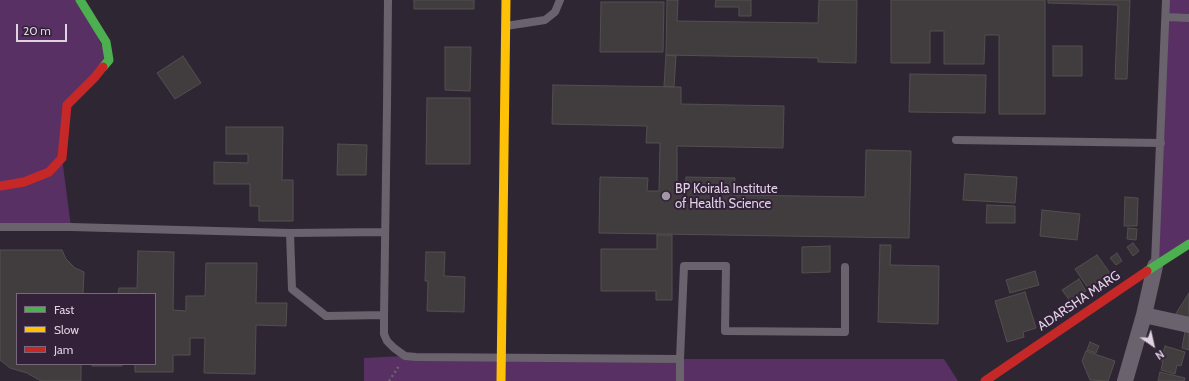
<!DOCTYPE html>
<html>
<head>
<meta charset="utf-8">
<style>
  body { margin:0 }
  #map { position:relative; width:1189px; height:381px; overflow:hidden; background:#2f2633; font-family:Cabin,sans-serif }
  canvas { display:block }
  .legend { position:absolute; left:16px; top:293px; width:140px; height:72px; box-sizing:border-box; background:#322138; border:1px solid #77687c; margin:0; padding:5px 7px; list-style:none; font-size:12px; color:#dfd3e2 }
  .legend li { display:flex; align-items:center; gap:8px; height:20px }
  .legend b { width:20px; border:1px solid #77687c }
  .north { position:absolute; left:1133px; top:325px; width:40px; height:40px; -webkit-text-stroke:3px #322138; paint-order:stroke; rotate:146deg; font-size:11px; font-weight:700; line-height:16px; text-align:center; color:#dfd3e2 }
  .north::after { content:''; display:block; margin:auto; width:14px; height:18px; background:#dfd3e2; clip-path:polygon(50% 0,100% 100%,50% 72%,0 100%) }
  .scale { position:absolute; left:16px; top:24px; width:51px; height:18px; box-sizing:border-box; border:2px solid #dfd3e2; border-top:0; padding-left:5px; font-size:12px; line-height:14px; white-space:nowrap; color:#dfd3e2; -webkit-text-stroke:3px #322138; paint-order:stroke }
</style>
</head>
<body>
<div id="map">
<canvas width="1189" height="381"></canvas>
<ul class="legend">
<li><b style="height:5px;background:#4caf50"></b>Fast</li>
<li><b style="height:5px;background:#ffc107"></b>Slow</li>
<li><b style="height:5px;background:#c62828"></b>Jam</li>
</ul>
<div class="north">N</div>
<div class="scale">20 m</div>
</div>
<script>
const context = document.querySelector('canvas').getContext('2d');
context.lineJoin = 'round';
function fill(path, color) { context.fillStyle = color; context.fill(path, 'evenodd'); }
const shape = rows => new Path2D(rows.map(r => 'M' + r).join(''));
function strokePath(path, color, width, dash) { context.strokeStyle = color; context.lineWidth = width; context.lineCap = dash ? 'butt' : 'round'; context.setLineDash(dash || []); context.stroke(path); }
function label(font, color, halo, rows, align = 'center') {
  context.font = font + ' Cabin,sans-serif'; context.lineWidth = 4; context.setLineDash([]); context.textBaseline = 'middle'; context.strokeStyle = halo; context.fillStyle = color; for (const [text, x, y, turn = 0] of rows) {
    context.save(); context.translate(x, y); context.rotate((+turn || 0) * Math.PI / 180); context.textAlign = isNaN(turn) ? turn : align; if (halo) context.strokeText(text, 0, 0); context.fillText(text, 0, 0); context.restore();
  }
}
const green = shape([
  [0,0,80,0,109,60,67,105,62,158,71,227,0,227],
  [1166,0,1189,0,1189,244,1155,266],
  [405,356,680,359,944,359,958,381,364,381,364,358]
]);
const building = shape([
  [414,0,474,0,474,9,414,9,414,0],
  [667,0,678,0,677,21,818,23,819,0,857,0,856,63,818,62,818,58,666,55,667,0],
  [716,0,751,0,751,16,739,16,739,7,715,7,716,0],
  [891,0,1045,0,1045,114,999,114,999,35,985,35,984,64,944,64,944,31,930,31,930,63,891,63,891,0],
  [1048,0,1130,0,1127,79,1115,79,1118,5,1048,3,1048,0],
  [601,2,664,2,663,52,600,52,601,2],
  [1053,46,1082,46,1082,76,1053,76,1053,46],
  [445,47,471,47,470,91,445,90,445,47],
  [666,55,676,56,674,87,664,86,666,55],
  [183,56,201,83,175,99,157,73,183,56],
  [910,74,986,75,985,113,909,112,910,74],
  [553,85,681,87,681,104,784,106,783,148,677,146,677,191,685,191,686,177,735,178,734,195,865,197,866,150,911,151,909,238,599,233,600,177,648,178,647,191,659,191,660,143,646,143,647,126,552,124,553,85],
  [427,98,470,98,470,164,426,164,427,98],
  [226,127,283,127,282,180,293,180,293,221,259,221,259,206,250,206,250,184,214,184,214,162,248,163,248,154,226,154,226,127],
  [338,144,367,145,366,175,337,175,338,144],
  [965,174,1017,177,1015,203,963,200,965,174],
  [1125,197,1138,198,1137,226,1124,226,1125,197],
  [987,205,1015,206,1015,223,986,223,987,205],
  [1042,210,1080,214,1077,240,1040,236,1042,210],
  [1128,228,1137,229,1136,240,1127,239,1128,228],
  [657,235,672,235,672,300,656,300,656,291,601,291,601,249,657,249,657,235],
  [1133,243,1139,251,1133,256,1127,247,1133,243],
  [880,245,891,245,890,265,939,266,938,324,878,322,880,245],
  [830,246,830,272,802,273,802,247,830,246],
  [0,250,62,250,66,259,75,268,84,272,83,294,17,294,17,364,81,364,81,381,41,381,27,373,10,368,0,360,0,250],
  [138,251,174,252,173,310,186,311,186,296,205,296,206,263,257,263,256,303,287,303,286,326,256,325,255,374,204,373,205,338,190,338,190,355,173,355,173,372,135,372,135,364,155,364,155,294,118,294,119,288,137,288,138,251],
  [426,252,445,252,444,276,465,277,464,312,427,311,428,281,425,281,426,252],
  [1117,253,1122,261,1116,265,1110,258,1117,253],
  [1097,255,1110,273,1088,288,1075,269,1097,255],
  [1035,271,1039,285,1010,293,1006,280,1035,271],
  [1079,279,1086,291,1070,301,1062,290,1079,279],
  [1025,292,1036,328,1023,332,1024,337,1007,342,995,301,1025,292],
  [1189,293,1189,318,1175,315,1189,293],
  [1185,331,1189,332,1189,350,1182,348,1185,331],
  [1090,342,1099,346,1096,353,1087,350,1090,342],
  [1165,346,1185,352,1181,366,1177,365,1175,374,1161,370,1163,361,1161,361,1165,346],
  [1086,351,1115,361,1108,381,1090,380,1082,361,1086,351],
  [92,364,122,364,122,366,92,366,92,364],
  [1160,372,1185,378,1184,381,1158,381,1160,372]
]);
const path = shape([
  [389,381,399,366]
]);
const lane = shape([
  [388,0,387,106,384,315,384,334,387,341,394,348,405,356,416,357,680,359],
  [1166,17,1189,18],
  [506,26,545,20,555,12,560,0],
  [956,140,1161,143],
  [0,227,71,227,290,233,385,232],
  [290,233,292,289,326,316,384,315],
  [1155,263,1166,0],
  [680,381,680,359,684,266,726,266,725,331,845,332,845,267]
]);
const street = shape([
  [1144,315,1189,325],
  [1125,381,1144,315,1155,266]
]);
const fast = shape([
  [80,0,106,42,109,60,103,67],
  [1147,271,1189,244]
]);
const slow = shape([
  [501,381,506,0]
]);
const jam = shape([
  [0,186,24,182,49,172,62,158,67,105,95,77,103,67],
  [985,381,1147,271]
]);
const markers = [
  [666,196,5,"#a196a5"]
];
const poiNames = [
  ["BP Koirala Institute",675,189],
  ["of Health Science",675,204]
];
const streetNames = [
  ["ADARSHA MARG",1079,301,-34]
];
fill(green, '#583063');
fill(building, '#413d3e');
strokePath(building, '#544e4f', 1);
strokePath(path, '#6a636d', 2.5, [2, 3]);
strokePath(lane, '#6a626c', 8);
strokePath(street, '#6a626c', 16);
strokePath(fast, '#4caf50', 9);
strokePath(slow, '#ffc107', 9);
strokePath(jam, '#c62828', 9);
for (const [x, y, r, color] of markers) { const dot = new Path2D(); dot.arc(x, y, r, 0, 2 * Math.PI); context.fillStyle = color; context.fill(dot); strokePath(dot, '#322138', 1.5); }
label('13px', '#dfd3e2', '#322138', poiNames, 'left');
label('13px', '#dfd3e2', '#322138', streetNames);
</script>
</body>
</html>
